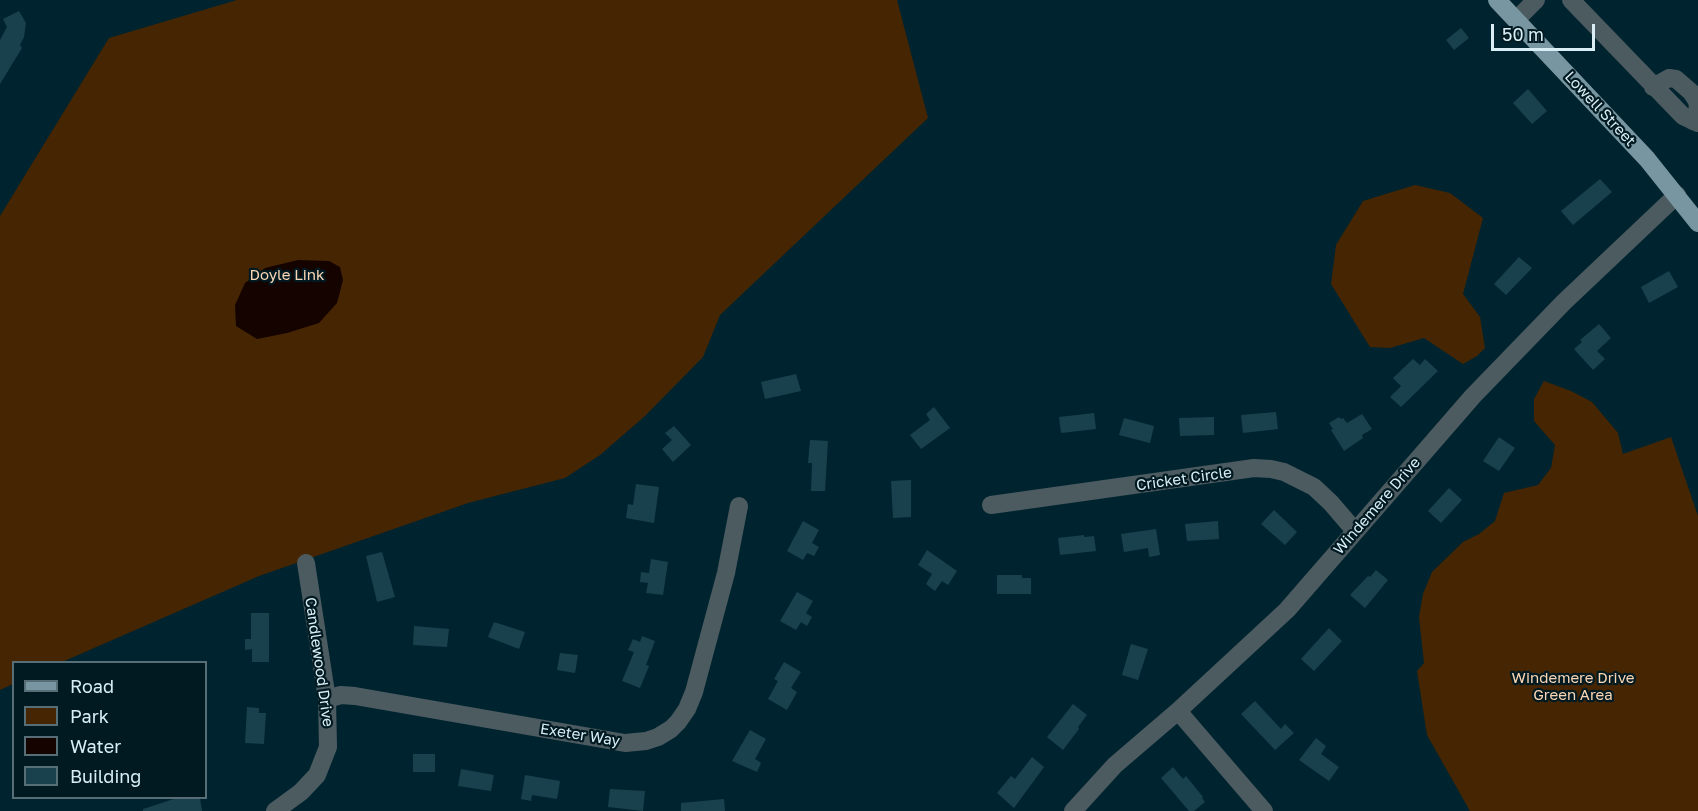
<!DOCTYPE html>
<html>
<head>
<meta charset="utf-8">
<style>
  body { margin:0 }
  #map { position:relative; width:1698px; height:811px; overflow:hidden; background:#00242f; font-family:"Golos Text",sans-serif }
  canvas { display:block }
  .legend { position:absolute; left:12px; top:661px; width:195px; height:138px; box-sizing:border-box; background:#011a22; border:2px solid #576e76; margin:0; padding:8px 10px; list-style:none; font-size:18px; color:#d9edf4 }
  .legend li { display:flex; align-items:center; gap:12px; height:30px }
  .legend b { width:30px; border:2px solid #576e76 }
  .scale { position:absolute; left:1491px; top:24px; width:104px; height:27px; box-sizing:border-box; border:3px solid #d9edf4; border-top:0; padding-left:8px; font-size:18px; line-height:21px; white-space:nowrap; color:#d9edf4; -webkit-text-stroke:4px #011a22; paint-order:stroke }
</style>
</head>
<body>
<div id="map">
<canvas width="1698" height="811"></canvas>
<ul class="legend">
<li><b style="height:8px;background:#7796a1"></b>Road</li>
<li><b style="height:16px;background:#462602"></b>Park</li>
<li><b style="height:16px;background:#150300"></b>Water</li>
<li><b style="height:16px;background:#19414d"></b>Building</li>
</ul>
<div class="scale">50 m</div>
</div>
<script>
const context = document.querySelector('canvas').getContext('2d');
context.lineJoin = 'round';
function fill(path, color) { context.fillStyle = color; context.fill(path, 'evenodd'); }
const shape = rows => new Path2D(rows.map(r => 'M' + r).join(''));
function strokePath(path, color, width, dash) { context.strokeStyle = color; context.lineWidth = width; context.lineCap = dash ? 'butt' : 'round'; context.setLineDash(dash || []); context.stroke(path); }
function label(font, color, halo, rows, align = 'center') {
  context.font = font + ' "Golos Text",sans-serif'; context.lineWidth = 4.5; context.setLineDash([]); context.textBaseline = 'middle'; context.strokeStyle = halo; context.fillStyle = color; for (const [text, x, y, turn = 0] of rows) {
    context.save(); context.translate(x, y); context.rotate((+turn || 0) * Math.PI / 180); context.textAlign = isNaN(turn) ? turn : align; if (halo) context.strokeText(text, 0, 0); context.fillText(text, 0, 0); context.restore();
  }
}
const green = shape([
  [237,0,897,0,928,118,720,315,703,357,645,416,600,455,565,478,468,503,259,576,62,662,14,662,13,684,0,690,0,216,109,38],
  [1415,185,1450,193,1483,218,1463,294,1480,317,1485,348,1477,356,1463,364,1424,338,1390,348,1370,347,1331,284,1336,245,1363,201],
  [1544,381,1571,391,1592,402,1618,433,1623,454,1671,437,1698,516,1698,811,1470,811,1427,735,1417,671,1424,663,1419,617,1423,594,1432,572,1463,542,1479,534,1495,521,1504,493,1538,485,1551,468,1555,445,1534,421,1534,399]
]);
const water = shape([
  [298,260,329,261,340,267,343,280,337,303,319,323,287,333,257,339,236,326,235,305,245,283,265,268]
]);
const building = shape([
  [19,11,26,23,24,37,20,45,22,48,0,84,0,40,7,27,3,19],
  [1461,28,1469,38,1454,50,1446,40],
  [1528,89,1547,111,1532,124,1513,103],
  [1600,179,1612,192,1573,225,1561,211],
  [1519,257,1532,268,1506,295,1494,284],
  [1669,271,1678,287,1649,303,1641,287],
  [1599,324,1611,338,1597,351,1605,359,1593,370,1574,349,1582,342,1580,340],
  [1413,359,1420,365,1425,359,1438,371,1401,407,1390,397,1401,386,1393,378],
  [796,374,801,391,765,399,761,382],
  [934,407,950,428,921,449,910,435,930,420,926,414],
  [1276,412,1278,429,1243,433,1241,415],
  [1094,413,1096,429,1061,433,1059,417],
  [1362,414,1372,429,1362,435,1363,438,1344,451,1331,430,1333,429,1329,423,1339,417,1341,419,1343,418,1347,423],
  [1214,417,1214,435,1180,436,1179,418],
  [1124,418,1154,426,1150,443,1119,435],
  [674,426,691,445,673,462,662,449,672,440,665,433],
  [1499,437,1515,448,1499,471,1483,461],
  [810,440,828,441,825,491,811,491,812,463,808,463],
  [911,480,911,517,893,518,891,481],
  [636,484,659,487,654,523,626,518,628,504,633,505],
  [1449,488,1462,500,1441,523,1428,511],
  [1274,510,1297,532,1285,545,1261,524],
  [803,521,819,530,812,543,819,547,814,556,807,553,803,560,787,551],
  [1218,521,1219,539,1187,541,1185,524],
  [1156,529,1160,555,1149,557,1148,548,1124,552,1121,534],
  [1084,535,1084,537,1094,536,1096,551,1060,555,1058,538],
  [927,550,957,571,948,585,942,581,935,591,926,584,932,574,918,565],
  [382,552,395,597,377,602,366,556],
  [651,559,668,562,663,595,646,593,648,583,640,582,641,572,649,573],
  [1376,570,1388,580,1365,608,1350,595,1368,576,1370,577],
  [997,575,1022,575,1022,578,1031,578,1031,594,997,594],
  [797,592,813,601,806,613,812,617,807,626,801,622,796,630,780,621],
  [251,613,269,613,269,662,252,662,252,649,245,650,245,639,251,639],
  [494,622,525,632,519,649,488,637],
  [414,626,449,629,447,647,413,645],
  [1329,628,1342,641,1314,671,1301,659],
  [642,636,655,641,646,665,649,666,640,688,622,681,634,652,628,650,633,639,640,642],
  [1131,644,1148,649,1138,680,1122,675],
  [560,653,578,655,575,673,557,670],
  [784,662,801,672,791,688,797,692,787,710,768,699,778,681,774,679],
  [1255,701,1281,729,1285,724,1294,733,1275,750,1241,714],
  [1073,704,1087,715,1078,727,1079,729,1063,750,1047,737],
  [247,707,259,708,259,713,266,713,264,744,245,743],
  [750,730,766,739,755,759,761,763,757,772,732,761],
  [1316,738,1326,746,1321,754,1339,767,1329,781,1299,760],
  [413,754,435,754,435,772,413,772],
  [1032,757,1044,767,1014,808,997,793,1011,776,1015,779],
  [1173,767,1183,779,1186,776,1203,797,1202,798,1205,802,1194,811,1189,811,1161,778],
  [461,769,494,775,491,791,458,786],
  [525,775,560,781,557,799,532,795,531,801,521,799],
  [610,789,645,791,643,811,608,807],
  [177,798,200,798,202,811,143,811,143,809],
  [724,799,725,811,681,811,681,803]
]);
const minor = shape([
  [1571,0,1683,116,1698,123],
  [1516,20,1536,0],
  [1653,87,1669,78,1676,79,1691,92,1697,101,1698,108,1693,121],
  [991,505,1254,468,1271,469,1284,472,1314,487,1331,503,1355,531],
  [327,699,341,695,355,696,625,743,646,741,658,737,671,729,678,722,687,709,694,692,726,573,739,506],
  [1178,711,1264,811],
  [275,811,301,792,317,775,328,747,327,699,306,563],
  [1073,811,1115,765,1178,711,1287,610,1473,396,1564,302,1677,195]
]);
const major = shape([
  [1497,0,1647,159,1698,223]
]);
const streetNames = [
  ["Lowell Street",1600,109,47],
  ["Cricket Circle",1184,479,-8],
  ["Windemere Drive",1377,506,-49],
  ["Candlewood Drive",319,662,82],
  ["Exeter Way",580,735,9]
];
const parkNames = [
  ["Doyle Link",287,275],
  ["Windemere Drive",1573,678],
  ["Green Area",1573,695]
];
fill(green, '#462602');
fill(water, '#150300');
fill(building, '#19414d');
strokePath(minor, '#4c5b60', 18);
strokePath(major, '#7796a1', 18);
label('15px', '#d9edf4', '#011a22', streetNames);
label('15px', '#fcd6b4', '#011a22', parkNames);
</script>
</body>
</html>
